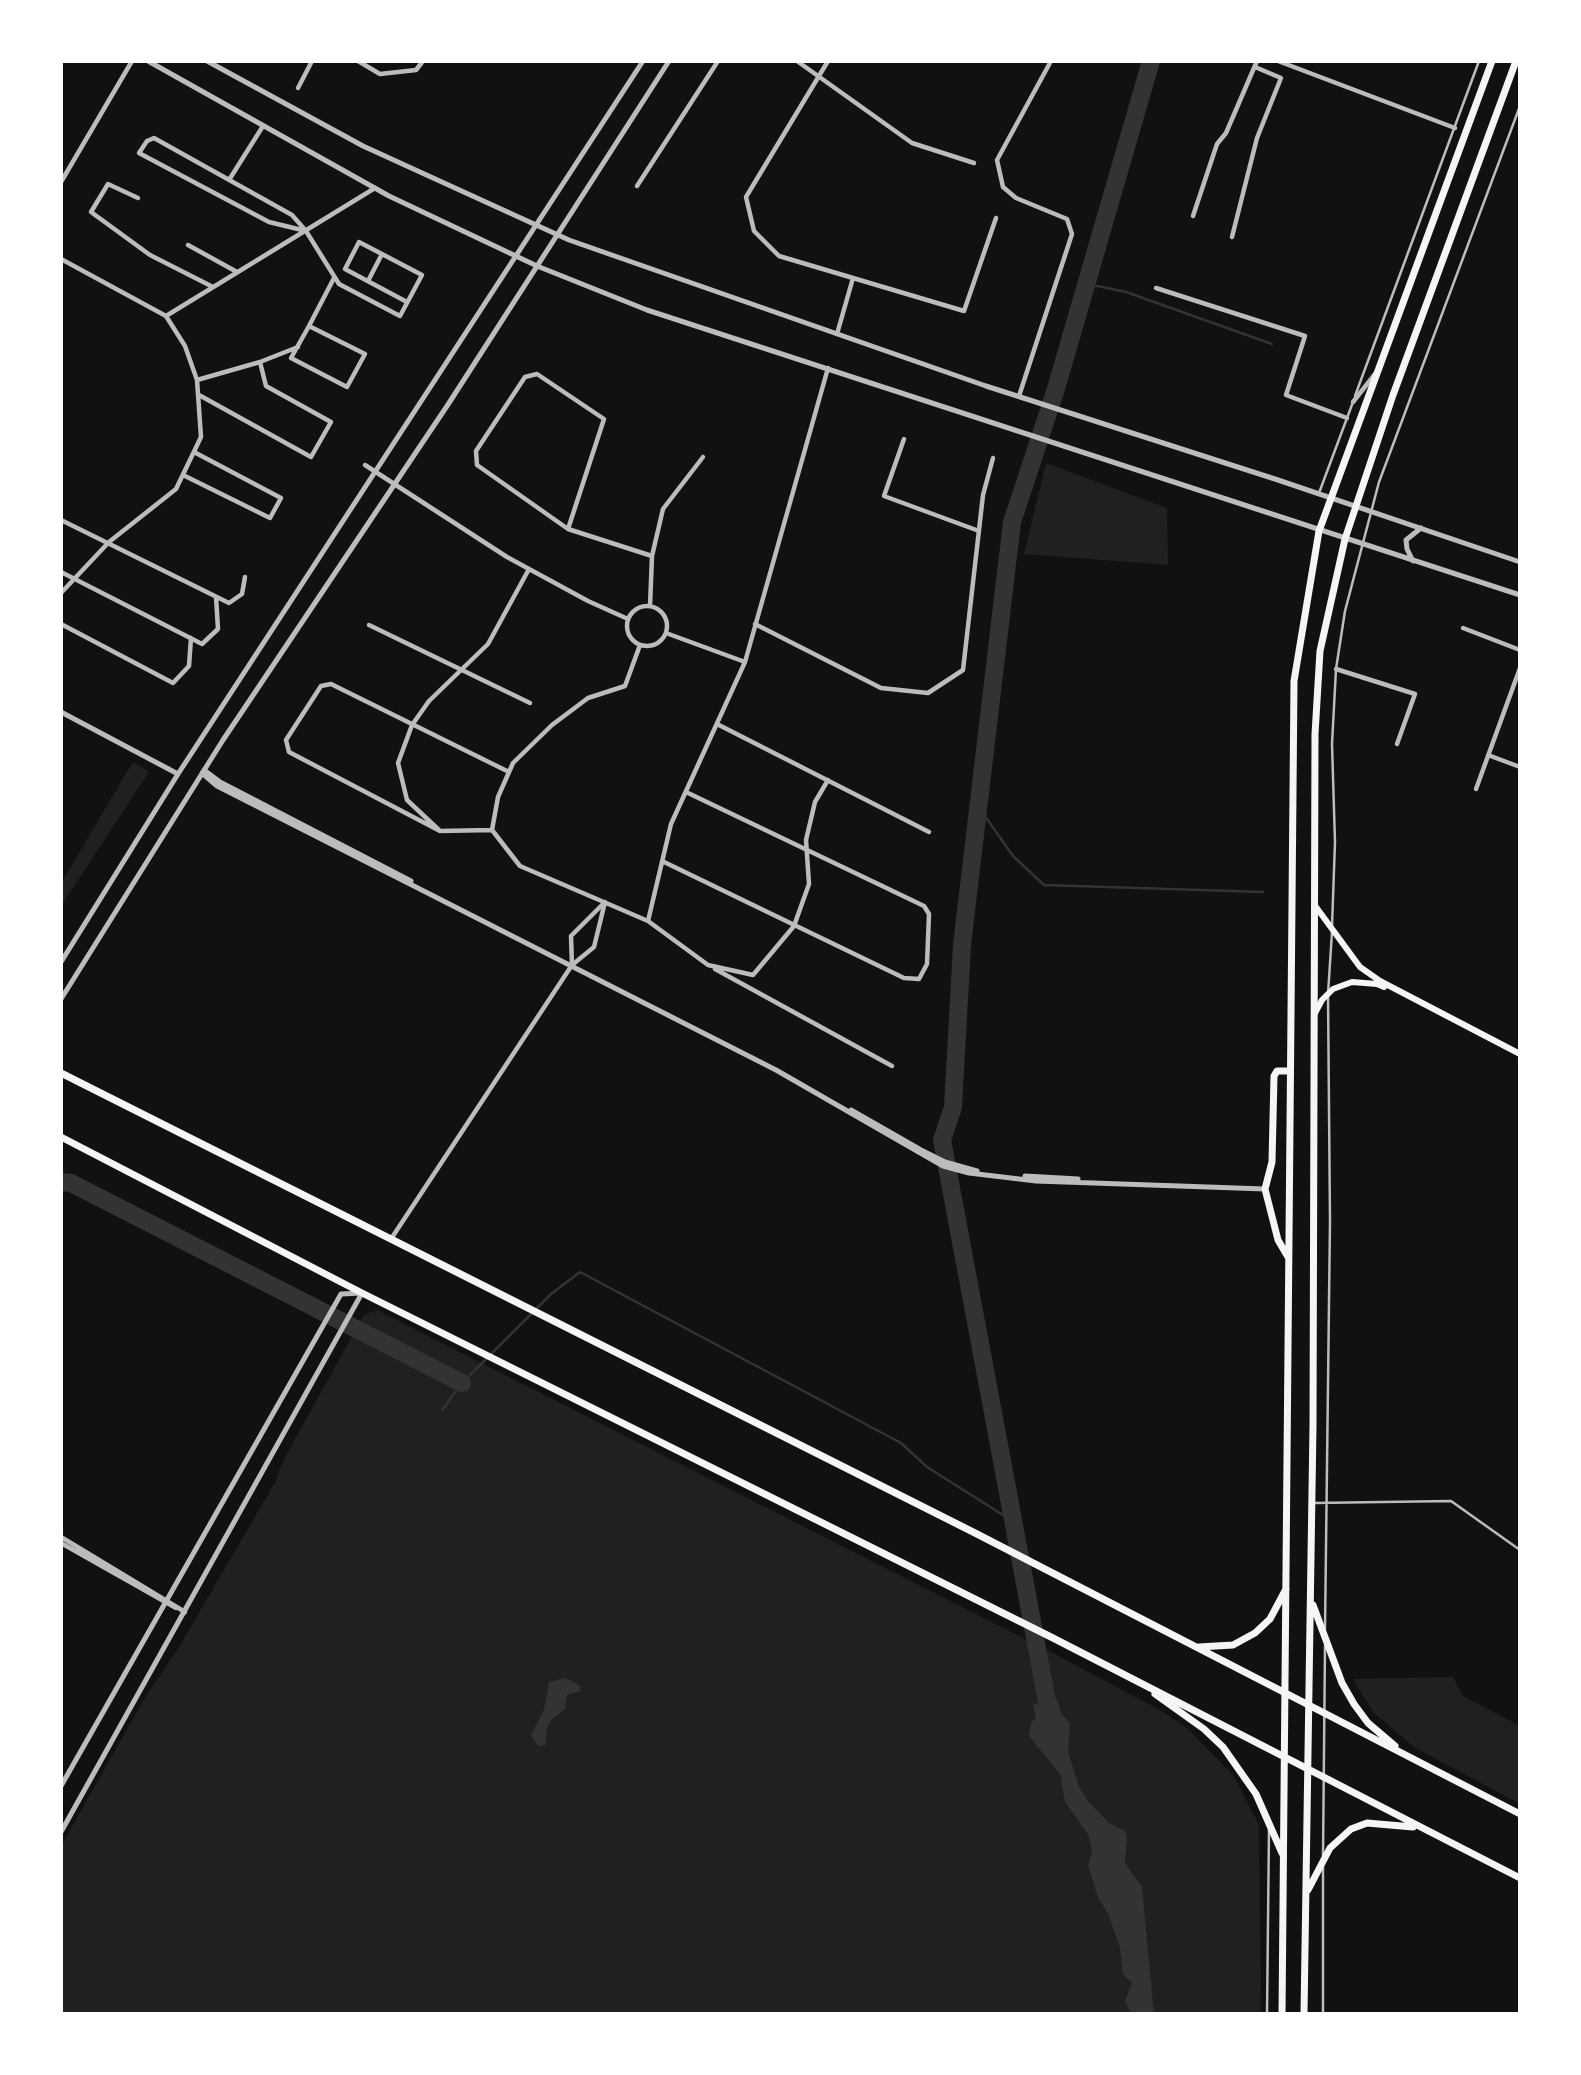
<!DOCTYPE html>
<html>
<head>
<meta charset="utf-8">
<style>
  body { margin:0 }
  #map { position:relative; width:1581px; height:2075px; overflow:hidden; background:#111; font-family:"PT Sans Narrow",sans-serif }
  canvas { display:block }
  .frame { position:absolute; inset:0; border:63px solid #fff; pointer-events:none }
</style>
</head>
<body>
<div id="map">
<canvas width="1581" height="2075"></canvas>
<div class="frame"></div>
</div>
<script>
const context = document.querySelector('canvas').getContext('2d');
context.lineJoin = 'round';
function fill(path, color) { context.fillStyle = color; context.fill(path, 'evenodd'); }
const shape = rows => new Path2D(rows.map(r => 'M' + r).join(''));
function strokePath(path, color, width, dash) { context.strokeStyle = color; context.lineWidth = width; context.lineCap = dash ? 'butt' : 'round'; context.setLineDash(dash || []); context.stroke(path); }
const green = shape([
  [1046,463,1167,508,1168,565,1024,554],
  [133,762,149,772,61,906,61,883],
  [377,1310,1041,1647,1160,1710,1187,1728,1234,1776,1259,1825,1261,2014,61,2014,61,1846,143,1701,179,1647,274,1484,285,1457,364,1315],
  [1453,1677,1463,1696,1520,1726,1520,1804,1414,1747,1373,1712,1353,1679]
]);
const water = shape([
  [566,1678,580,1686,581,1691,567,1695,565,1709,552,1719,548,1726,545,1745,538,1746,531,1735,544,1710,549,1682],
  [1057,1699,1062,1715,1070,1723,1068,1752,1079,1787,1088,1801,1109,1823,1125,1831,1127,1836,1125,1863,1142,1887,1154,2014,1131,2014,1125,2001,1132,1983,1123,1974,1120,1947,1108,1914,1098,1897,1088,1865,1092,1852,1089,1836,1065,1802,1060,1774,1029,1736,1031,1722,1036,1718,1033,1705]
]);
const stream = shape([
  [1088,284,1126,292,1272,344],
  [980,809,1013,856,1044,885,1263,892],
  [442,1410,462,1383,551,1294,580,1272,901,1443,927,1467,1014,1522]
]);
const river = shape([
  [61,1182,71,1183,462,1383],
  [1051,1723,942,1140,953,1107,962,945,1012,522,1055,392,1151,61]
]);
const service = shape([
  [1355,396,1479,61],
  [1319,493,1353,402],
  [1332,926,1335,842,1332,744,1336,669,1345,611,1379,482,1520,106],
  [1315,1503,1451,1501,1520,1550],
  [1325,1629,1330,1221,1328,994,1332,932],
  [1323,1856,1325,1646],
  [1267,2014,1269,1829],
  [1323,2014,1323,1867]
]);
const minor = shape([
  [358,61,380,74,416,70,423,61],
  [797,61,912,143,974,163],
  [828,61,746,197,754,231,779,256,964,311,996,218],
  [1278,61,1455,128],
  [298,88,312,61],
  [229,180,263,126],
  [61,182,132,61],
  [637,186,718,61],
  [138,198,108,184,91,212,150,255,213,287],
  [1193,216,1217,144,1226,133,1257,61],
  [306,231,292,215,154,138,147,141,139,153,269,222,306,231,339,284,400,316,422,275,359,242,345,269,407,302],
  [1232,237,1257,138,1281,78,1255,67],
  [188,245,237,272],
  [61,259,166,316,185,346,197,380,201,437,176,489,109,542,61,593],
  [368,281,382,254],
  [1156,288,1305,336,1286,395,1347,418],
  [166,316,375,188],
  [309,326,291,358,347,387,365,354,309,326,334,278],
  [837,334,853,278],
  [197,380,260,362],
  [199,395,311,457,331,422,266,386,260,362,298,347],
  [1019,396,1072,234,1067,219,1016,198,1003,187,997,160,1051,61],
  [1353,402,1375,374],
  [904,439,884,496,979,531],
  [365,465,507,557,588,601,628,619],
  [183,475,270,518,281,498,194,452],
  [61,520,229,603,242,594,245,577],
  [568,529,604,419,537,374,525,377,476,451,477,465,568,529,652,556],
  [61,572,202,644,218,629,216,597],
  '627 626a20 20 0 1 1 40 0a20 20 0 1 1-40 0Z',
  [650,606,652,556,663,509,703,457],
  [61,624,173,683,189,666,191,638],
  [755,624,881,688,928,693,963,670,983,495,993,458],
  [369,625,530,703],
  [1463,628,1520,650],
  [666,633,745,662,828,368],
  [640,645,625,686,588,698,552,725,513,763,498,797,492,830,520,866,648,921,671,824,745,662],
  [1336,669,1415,694,1397,744],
  [717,724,929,832],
  [1488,755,1520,767],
  [1476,789,1520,668],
  [492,830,440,831,407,800,398,763,412,725,429,701,488,644,529,569],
  [440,831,289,752,286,740,321,686,331,684,509,772],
  [662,861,904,978,919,979,927,964,929,914,924,906,686,792],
  [648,921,708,965,753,975,794,926,809,884,806,840,815,802,828,780],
  [572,965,571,936,604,903],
  [715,969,892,1066],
  [391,1239,572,965,594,947,605,902],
  [61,1537,185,1612],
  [61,1543,176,1608]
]);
const tertiary = shape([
  [148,61,389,196,537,266,647,310,1520,595],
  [207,61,363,146,569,240,986,386,1278,480,1520,562],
  [1413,561,1407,549,1406,540,1421,528],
  [61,712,178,774],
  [204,770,220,782,411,881],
  [202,773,217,786,776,1070,943,1166,969,1173,1036,1181,1265,1189],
  [61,962,178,774,643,61],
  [61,999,223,740,449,403,669,61],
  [851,1110,921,1150,945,1162,977,1171],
  [1025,1176,1078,1179],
  [61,1786,341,1294,362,1293],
  [61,1832,362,1293]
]);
const secondary = shape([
  [1316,907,1360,967,1380,981,1520,1054],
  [1315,1013,1322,1000,1333,989,1352,982,1377,984,1384,987]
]);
const primary = shape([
  [61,1073,977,1534,1520,1814],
  [61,1137,362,1293,1053,1638,1520,1878],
  [1288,1257,1278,1240,1265,1189,1272,1162,1274,1076,1277,1071,1290,1071],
  [1313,1605,1342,1683,1354,1704,1368,1723,1395,1746],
  [1199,1647,1233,1645,1255,1633,1270,1619,1286,1589],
  [1155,1694,1204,1729,1223,1747,1256,1794,1282,1853],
  [1308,1890,1330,1848,1351,1829,1367,1823,1413,1827],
  [1282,2014,1294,681,1319,531,1492,61],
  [1304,2014,1313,1426,1315,734,1320,651,1345,539,1393,395,1516,61]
]);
fill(green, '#202020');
fill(water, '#333');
strokePath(stream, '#333', 2.5);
strokePath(river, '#333', 18);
strokePath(service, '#bcbcbc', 2.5);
strokePath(minor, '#bcbcbc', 4.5);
strokePath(tertiary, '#bcbcbc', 5);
strokePath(secondary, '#f5f5f5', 6);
strokePath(primary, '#f5f5f5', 7);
</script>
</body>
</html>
